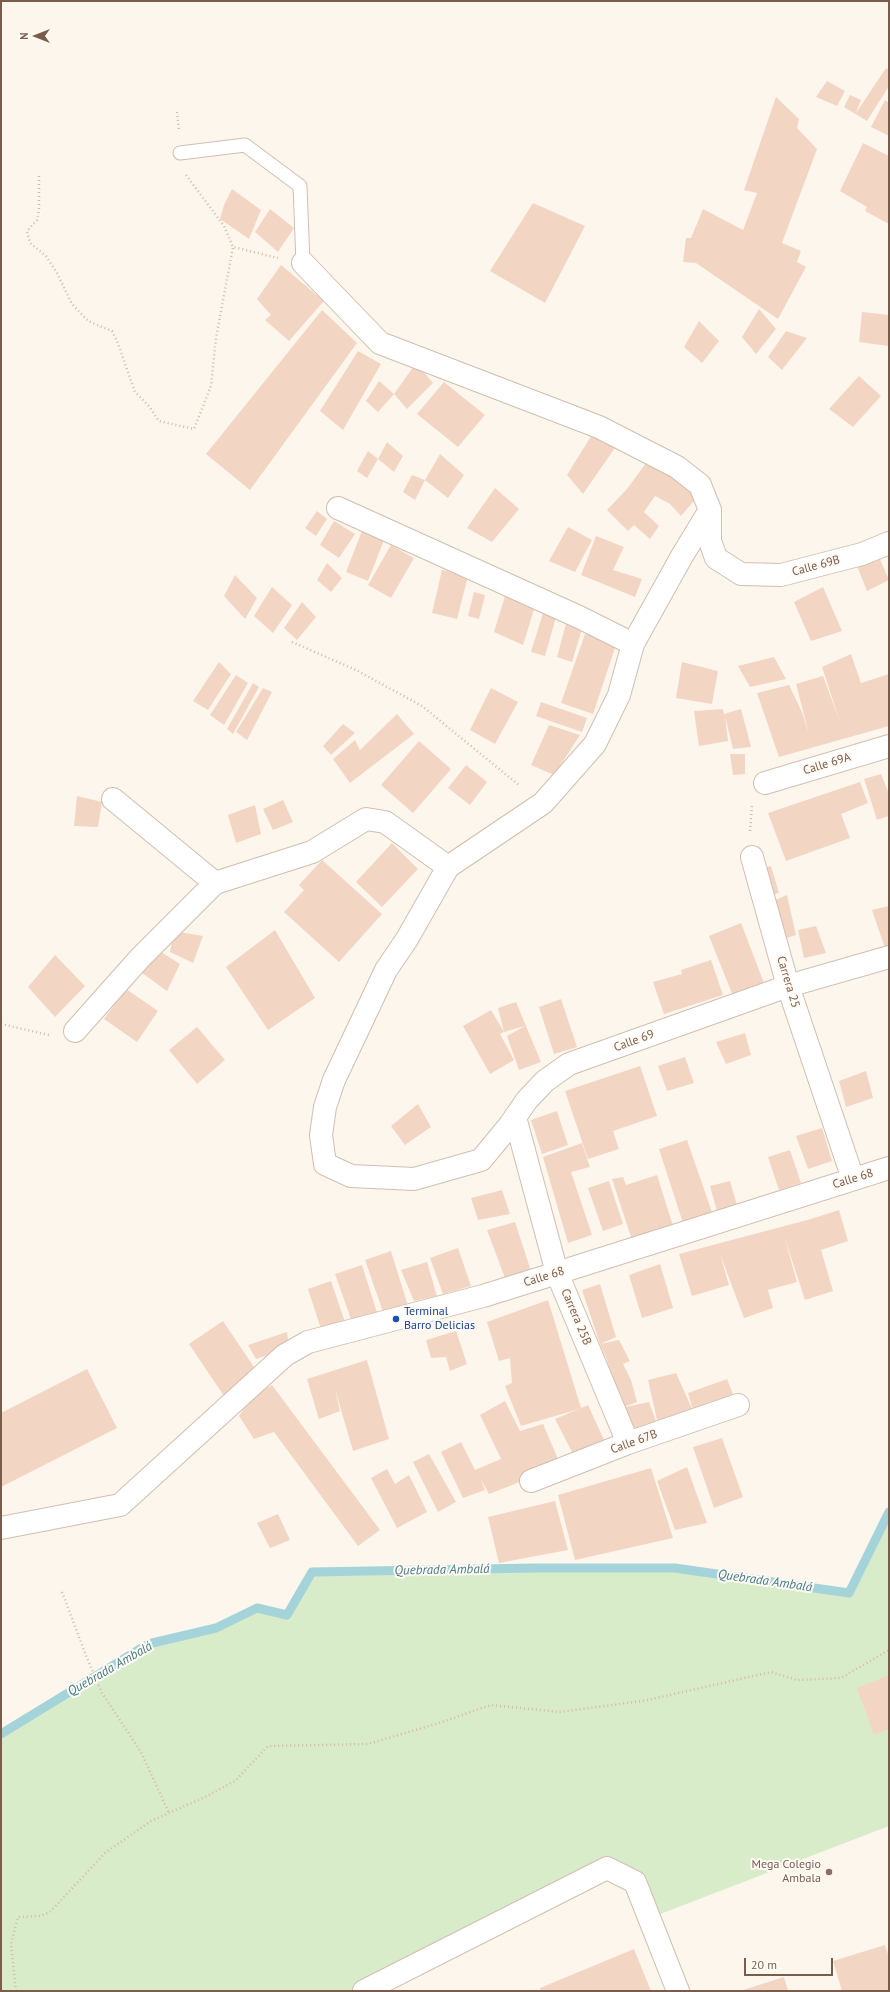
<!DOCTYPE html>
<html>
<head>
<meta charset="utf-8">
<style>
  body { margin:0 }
  #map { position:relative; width:890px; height:1992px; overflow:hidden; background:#fdf6ec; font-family:"PT Sans",sans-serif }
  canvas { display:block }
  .frame { position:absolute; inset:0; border:2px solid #7a5c4d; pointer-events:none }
  .north { position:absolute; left:16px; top:16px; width:40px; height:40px; -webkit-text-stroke:3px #fffaf3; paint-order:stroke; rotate:270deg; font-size:11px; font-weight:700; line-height:16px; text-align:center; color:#7a5c4d }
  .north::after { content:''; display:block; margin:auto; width:14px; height:18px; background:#7a5c4d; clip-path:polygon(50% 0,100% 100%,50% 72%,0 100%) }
  .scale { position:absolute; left:744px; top:1958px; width:89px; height:18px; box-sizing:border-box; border:2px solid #7a5c4d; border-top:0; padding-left:5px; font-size:12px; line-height:14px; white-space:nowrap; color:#7a5c4d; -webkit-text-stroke:3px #fffaf3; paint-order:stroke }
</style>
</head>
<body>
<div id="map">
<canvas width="890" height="1992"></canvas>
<div class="frame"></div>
<div class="north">N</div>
<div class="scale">20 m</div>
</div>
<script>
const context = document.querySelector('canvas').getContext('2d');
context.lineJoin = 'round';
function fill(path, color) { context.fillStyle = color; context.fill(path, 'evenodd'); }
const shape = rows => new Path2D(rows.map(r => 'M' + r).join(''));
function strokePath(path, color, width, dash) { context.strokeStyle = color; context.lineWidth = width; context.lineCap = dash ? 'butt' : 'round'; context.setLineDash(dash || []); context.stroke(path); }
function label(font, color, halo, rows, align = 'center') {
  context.font = font + ' "PT Sans",sans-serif'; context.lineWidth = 4; context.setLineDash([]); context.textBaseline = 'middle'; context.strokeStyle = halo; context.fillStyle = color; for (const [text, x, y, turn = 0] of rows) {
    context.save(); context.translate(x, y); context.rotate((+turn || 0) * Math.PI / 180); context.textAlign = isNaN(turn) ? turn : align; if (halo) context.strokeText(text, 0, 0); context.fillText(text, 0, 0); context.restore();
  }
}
const green = shape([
  [889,1512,889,1826,650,1918,635,1882,607,1868,364,1991,1,1991,1,1734,148,1644,216,1628,257,1608,287,1615,312,1572,669,1568,849,1593]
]);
const stream = shape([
  [1,1734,148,1644,216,1628,257,1608,287,1615,312,1572,536,1568,675,1568,849,1593,889,1512]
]);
const building = shape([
  [886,68,889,70,889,86,867,121,844,107,850,95,861,100,856,113],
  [827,81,845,91,837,106,816,97],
  [776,97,799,119,797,128,817,149,782,243,801,251,797,262,806,267,778,319,696,263,683,262,686,238,691,238,703,209,743,230,757,193,744,190],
  [885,100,889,103,889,136,871,127],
  [863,143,889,156,889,224,865,211,867,207,840,191],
  [232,189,261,210,249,239,220,219,224,205],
  [533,203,585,226,545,303,490,271],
  [270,209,294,228,278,252,255,232],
  [281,265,324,301,289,341,265,320,271,315,257,299],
  [759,309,776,329,756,354,742,337],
  [322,310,357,343,250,490,206,454],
  [862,312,889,315,889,346,859,342],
  [699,321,719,341,702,363,684,347],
  [786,331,807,338,782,370,768,357],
  [358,351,381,364,343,430,320,411],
  [416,363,433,383,407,409,394,394,378,412,366,401,379,381,394,394],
  [859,376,881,396,853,427,829,409],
  [444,382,485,415,458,447,417,414],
  [593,433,617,445,583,494,567,475],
  [387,442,403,456,394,472,378,459],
  [368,451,378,459,367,478,357,471],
  [440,454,464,475,448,498,425,480],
  [649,459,698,496,681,516,670,504,655,496,644,512,659,526,650,539,634,525,628,531,607,510,627,489],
  [412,475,425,480,415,500,403,492],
  [495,488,519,509,492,542,467,528],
  [317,511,327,519,316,536,305,528],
  [334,521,355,534,339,558,320,545],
  [568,527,592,540,575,572,549,561],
  [362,531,384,540,368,581,346,572],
  [596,536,624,547,613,570,642,579,635,597,581,575],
  [391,545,414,558,391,598,368,585],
  [879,557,889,580,867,591,857,566],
  [327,563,342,578,331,592,317,580],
  [442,570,468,576,457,619,432,613],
  [235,575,257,598,245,619,224,596],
  [272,587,292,605,273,633,254,616],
  [823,587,842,631,811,641,794,602],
  [474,592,485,595,479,619,468,616],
  [506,593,536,603,523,645,494,632],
  [302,602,316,617,297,640,284,628],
  [543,613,556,617,545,656,531,652],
  [566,624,582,629,572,662,557,657],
  [585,634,616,645,593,714,561,703],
  [851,654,861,683,889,674,889,726,779,757,757,693,789,685,802,712,809,734,796,684,823,676,840,722,822,667],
  [774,657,786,679,750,687,738,666],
  [219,662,231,674,208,710,193,701],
  [682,662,718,671,712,704,676,698],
  [236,675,248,683,224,725,210,715],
  [253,683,259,687,233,734,227,729],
  [263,688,272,692,247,740,236,732],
  [491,688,518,702,495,744,470,730],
  [541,702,587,718,582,732,536,716],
  [723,709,724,714,741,709,751,747,733,749,725,716,728,741,699,746,694,711],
  [397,714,414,734,350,783,333,759,355,740,360,750],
  [343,724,355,733,331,755,323,746],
  [549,725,580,735,554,775,531,765],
  [419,741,451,769,413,813,381,785],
  [730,754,745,754,745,774,733,775],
  [466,765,487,782,470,805,448,788],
  [881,774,889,794,889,816,877,820,864,779],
  [860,782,868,803,841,814,850,838,786,861,768,813],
  [77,796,102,802,98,827,74,826],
  [283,800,293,822,273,830,263,809],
  [255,805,261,834,236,843,228,815],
  [392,843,418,869,382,907,356,882],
  [322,860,382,914,339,962,284,912,304,890,299,885],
  [771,866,779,893,769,896,757,870],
  [787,895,796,935,783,939,766,904],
  [889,906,889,950,886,951,872,910],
  [741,923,764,983,733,996,709,936],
  [816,926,826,953,804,958,798,930],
  [275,930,315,998,268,1030,226,967],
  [174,931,203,936,193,963,170,952],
  [158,950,180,964,167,991,138,970],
  [55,955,85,986,55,1017,28,987],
  [711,960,723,995,664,1014,653,982,682,974,681,970],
  [126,989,158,1011,137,1042,104,1019],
  [561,999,577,1047,554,1054,539,1007],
  [516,1002,541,1062,519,1070,507,1036,525,1026,504,1032,498,1008],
  [491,1010,504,1032,500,1034,514,1060,490,1074,463,1026],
  [197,1027,225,1060,197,1084,169,1050],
  [745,1033,751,1055,726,1064,716,1042],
  [685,1057,694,1083,667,1091,658,1066],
  [640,1066,657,1116,613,1131,619,1149,588,1159,565,1091],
  [866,1071,873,1098,846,1107,839,1081],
  [418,1104,431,1127,405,1145,391,1126],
  [557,1111,568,1145,542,1154,531,1120],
  [822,1128,832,1161,808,1169,796,1136],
  [687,1140,713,1215,683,1223,659,1149],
  [582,1143,590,1167,571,1172,592,1235,568,1243,543,1157],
  [790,1150,801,1183,779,1190,768,1157],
  [657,1175,674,1229,633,1243,612,1179,623,1177,626,1185],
  [609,1181,623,1224,603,1231,588,1188],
  [730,1181,737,1205,717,1211,710,1186],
  [502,1190,510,1214,478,1220,471,1198],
  [839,1210,848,1241,821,1250,833,1291,805,1300,784,1236,797,1282,768,1290,773,1308,744,1318,720,1254,729,1285,692,1296,679,1254,811,1219],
  [515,1222,531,1271,505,1278,487,1230],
  [458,1248,471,1286,443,1294,430,1258],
  [391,1251,408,1306,383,1312,365,1260],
  [427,1262,437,1296,414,1301,401,1270],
  [660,1264,673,1308,642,1318,629,1275],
  [362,1265,378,1316,353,1325,335,1274],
  [331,1281,346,1325,322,1332,308,1289],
  [600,1284,616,1337,600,1344,582,1290],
  [548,1300,581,1408,588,1405,605,1442,573,1454,555,1419,579,1409,521,1426,505,1386,512,1383,510,1358,499,1361,487,1322],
  [223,1321,258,1373,224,1396,189,1344],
  [456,1331,467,1364,450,1371,446,1357,431,1358,426,1340],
  [287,1332,289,1348,256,1359,248,1345],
  [619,1340,630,1361,623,1364,631,1380,637,1402,621,1408,607,1360,600,1344],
  [367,1360,389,1439,353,1451,335,1389,340,1411,319,1419,307,1379],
  [87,1369,117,1428,1,1487,1,1413],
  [676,1373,694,1413,688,1393,727,1379,734,1397,659,1429,648,1380],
  [272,1385,380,1530,358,1546,274,1432,254,1439,239,1416,252,1397],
  [505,1401,520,1431,543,1424,561,1466,489,1494,480,1478,485,1490,463,1498,441,1452,461,1442,475,1470,501,1459,480,1415],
  [649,1402,659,1429,632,1439,621,1408],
  [722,1438,743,1497,714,1508,693,1447],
  [429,1454,456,1502,438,1512,413,1462],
  [687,1467,707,1523,675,1530,657,1481],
  [651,1468,673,1538,575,1560,558,1495],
  [387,1469,395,1484,409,1475,427,1512,397,1528,371,1478],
  [555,1501,568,1550,499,1563,488,1517],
  [278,1514,290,1540,270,1548,257,1523],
  [889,1675,889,1729,874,1735,857,1688],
  [885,1945,889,1957,889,1991,842,1991,833,1961],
  [634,1949,651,1991,541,1991,540,1988],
  [784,1977,788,1991,740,1991]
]);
const path = shape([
  [177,112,179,131],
  [186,175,224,226,233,247,278,258],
  [39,176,39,210,37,220,27,231,30,243,46,256,57,273,72,304,88,321,112,331,117,341,135,392,148,405,159,421,194,429,211,386,216,338,233,247],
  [292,642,356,670,422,706,520,786],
  [750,831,752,806],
  [1,1024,49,1035],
  [62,1592,87,1658,102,1693,141,1752,169,1813],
  [16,1991,11,1944,18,1917,40,1916,50,1912,105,1853,151,1821,203,1798,235,1781,268,1746,368,1744,439,1723,491,1705,559,1712,643,1701,771,1672,797,1680,841,1678,889,1650]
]);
const lane = shape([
  [180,153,245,145,300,186,303,263]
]);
const street = shape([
  [303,263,380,343,599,427,677,467,700,485,710,510,710,541,716,558,741,574,781,575,862,554,889,543],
  [338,508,579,617,633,644],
  [710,510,682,556,633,644,619,695,595,744,543,803,448,867,407,939,386,970,334,1080,325,1107,321,1135,325,1164,351,1176,414,1179,481,1160,509,1126,527,1100,545,1081,569,1064,788,986,889,957],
  [765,783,889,746],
  [113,799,215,883],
  [752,857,788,986,853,1179],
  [75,1031,140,958,215,883,312,852,366,819,385,822,448,867],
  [515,1117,557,1273,628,1443],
  [531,1481,628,1443,738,1405],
  [1,1528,120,1505,285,1355,308,1342,483,1296,557,1273,889,1168],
  [364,1991,607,1868,635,1882,678,1991]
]);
const markers = [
  [396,1319,4,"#1a4fb4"],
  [829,1872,4,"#8d6e63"]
];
const streetNames = [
  ["Calle 69B",816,566,-15],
  ["Calle 69A",827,764,-17],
  ["Carrera 25",788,982,73],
  ["Calle 69",634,1041,-20],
  ["Calle 68",853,1179,-17],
  ["Calle 68",544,1277,-17],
  ["Carrera 25B",576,1317,67],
  ["Calle 67B",634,1442,-20]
];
const transitNames = [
  ["Terminal",404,1312],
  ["Barro Delicias",404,1326]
];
const educationNames = [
  ["Mega Colegio",821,1865],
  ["Ambala",821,1879]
];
const waterNames = [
  ["Quebrada Ambalá",442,1570,-1],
  ["Quebrada Ambalá",765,1581,8],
  ["Quebrada Ambalá",110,1669,-30]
];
fill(green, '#d8ecc9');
strokePath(stream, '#a5d3da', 9);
fill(building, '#f3d5c3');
strokePath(lane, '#d1beb0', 15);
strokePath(street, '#d1beb0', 24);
strokePath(path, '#d9b8a5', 2.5, [1, 3]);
strokePath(lane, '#fff', 13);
strokePath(street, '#fff', 22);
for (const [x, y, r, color] of markers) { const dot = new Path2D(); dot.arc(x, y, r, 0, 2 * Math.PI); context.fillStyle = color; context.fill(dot); strokePath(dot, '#fffaf3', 1.5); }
label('12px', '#7a5c4d', '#fffaf3', streetNames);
label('12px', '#164399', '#fffaf3', transitNames, 'left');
label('12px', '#785e54', '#fffaf3', educationNames, 'right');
label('italic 13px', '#437c86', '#fffaf3', waterNames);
</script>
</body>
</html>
